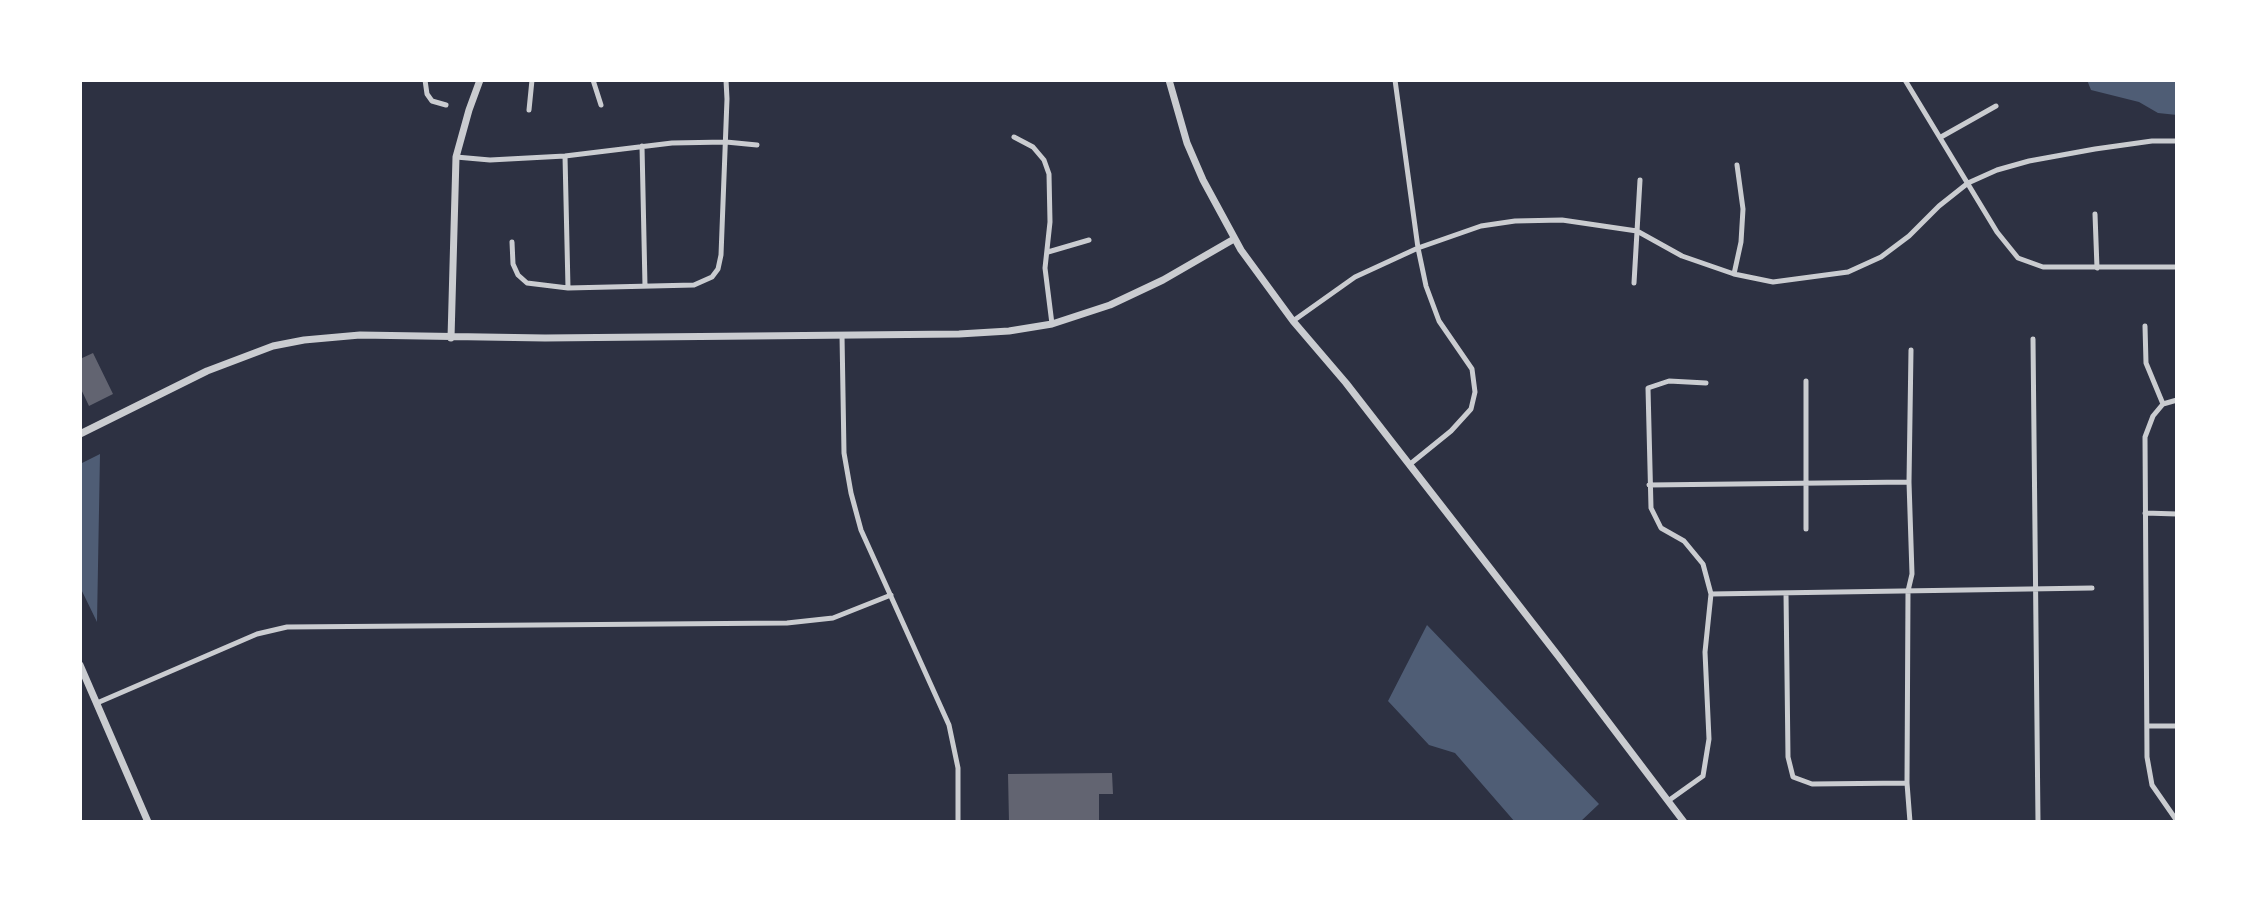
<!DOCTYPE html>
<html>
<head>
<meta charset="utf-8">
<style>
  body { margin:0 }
  #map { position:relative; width:2257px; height:902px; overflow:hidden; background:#2d3142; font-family:"Space Grotesk",sans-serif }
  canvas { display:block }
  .frame { position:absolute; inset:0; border:82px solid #fff; pointer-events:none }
</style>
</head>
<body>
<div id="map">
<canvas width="2257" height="902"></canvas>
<div class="frame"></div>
</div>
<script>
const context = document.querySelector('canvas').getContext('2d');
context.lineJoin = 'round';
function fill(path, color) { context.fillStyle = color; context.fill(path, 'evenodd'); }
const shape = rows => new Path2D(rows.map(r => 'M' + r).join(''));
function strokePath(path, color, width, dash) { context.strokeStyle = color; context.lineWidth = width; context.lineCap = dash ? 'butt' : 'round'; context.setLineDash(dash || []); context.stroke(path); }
const water = shape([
  [2087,80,2173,80,2177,83,2177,115,2158,113,2139,102,2091,90],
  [100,454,97,622,80,587,80,464],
  [1427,625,1599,804,1580,822,1515,822,1455,753,1429,745,1388,701]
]);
const building = shape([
  [93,353,113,394,89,406,80,387,80,359],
  [1112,773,1113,794,1099,794,1099,822,1009,822,1008,774]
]);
const minor = shape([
  [425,80,427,94,432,101,446,105],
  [593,80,601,105],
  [1395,80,1418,248,1426,286,1439,321,1472,369,1475,392,1471,409,1451,431,1409,465],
  [1905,80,1997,232,2018,258,2043,267,2177,267],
  [529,110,532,80],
  [1014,137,1033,147,1044,160,1049,174,1050,222,1045,268,1052,324],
  [1941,137,1996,106],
  [642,146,645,286],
  [565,156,568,288],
  [456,157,490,160,565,156,672,143,726,142,757,145],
  [2095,214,2097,268],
  [512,242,513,264,518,275,527,283,568,288,694,285,712,277,718,269,721,255,727,99,726,80],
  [1048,252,1089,240],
  [1734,274,1741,242,1743,209,1737,165],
  [1634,283,1640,180],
  [1293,321,1355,277,1418,248,1481,226,1515,221,1562,220,1637,231,1682,256,1734,274,1773,282,1848,272,1881,257,1909,236,1939,206,1968,183,1997,170,2029,161,2095,149,2152,141,2177,141],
  [2145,326,2146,363,2163,404],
  [842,335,844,453,851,493,861,530,949,725,958,768,958,822],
  [2033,339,2038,822],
  [2163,404,2153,416,2145,437,2147,757,2152,785,2177,821],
  [2163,404,2177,400],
  [1649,485,1909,482],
  [2145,513,2177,514],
  [1806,529,1806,381],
  [1786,593,1788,757,1793,777,1812,784,1907,783],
  [1711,594,2092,588],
  [97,703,257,634,287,627,787,623,833,618,891,595],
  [2148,726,2177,726],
  [1668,801,1703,776,1709,739,1705,652,1711,594,1703,564,1684,541,1661,528,1651,508,1648,388,1669,381,1706,383],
  [1910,822,1907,783,1908,591,1912,574,1909,482,1911,350]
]);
const tertiary = shape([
  [1169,80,1187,143,1203,180,1241,250,1293,321,1346,383,1559,657,1684,822],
  [451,338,456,157,469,110,480,80],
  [80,434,207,371,273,346,304,340,360,335,545,338,959,334,1009,331,1052,324,1110,305,1163,280,1234,239],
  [80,665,148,822]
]);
fill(water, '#4f5d75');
fill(building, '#626471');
strokePath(minor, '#caccd0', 5);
strokePath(tertiary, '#caccd0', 7);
</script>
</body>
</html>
